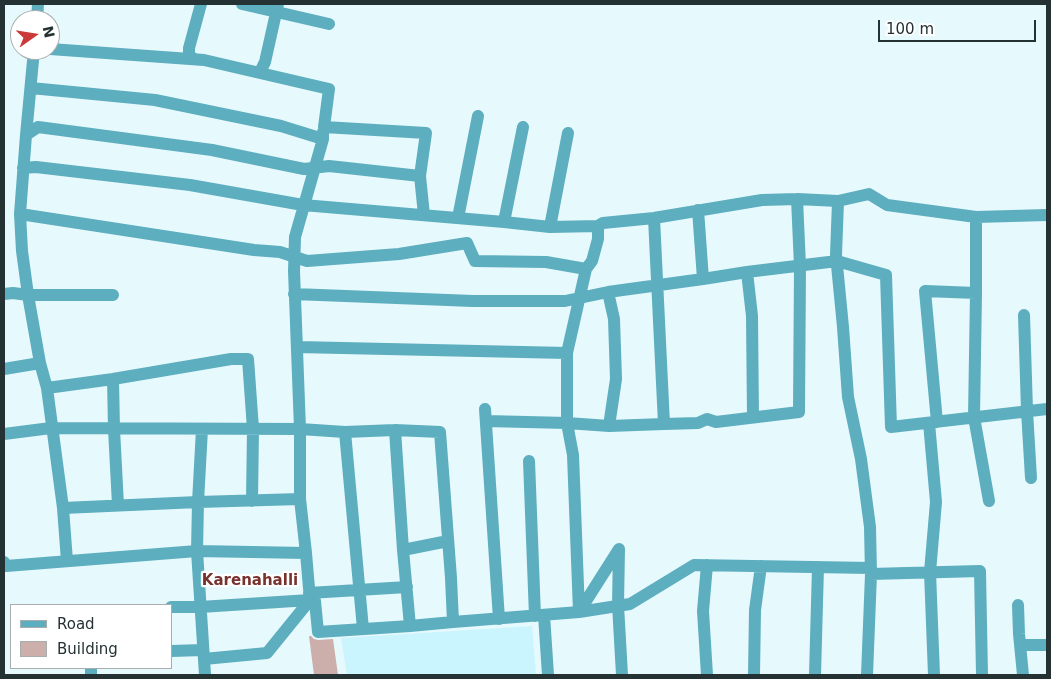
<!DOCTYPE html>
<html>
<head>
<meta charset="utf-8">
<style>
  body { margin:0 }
  #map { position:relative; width:1051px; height:679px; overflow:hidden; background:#e6f9fd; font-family:"DejaVu Sans",sans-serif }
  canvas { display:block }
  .frame { position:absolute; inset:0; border:5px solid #253234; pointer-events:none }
  .legend { position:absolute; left:10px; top:604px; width:162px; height:65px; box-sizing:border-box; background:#fff; border:1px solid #a8adae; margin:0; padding:6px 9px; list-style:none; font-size:15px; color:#253234 }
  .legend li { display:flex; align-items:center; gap:10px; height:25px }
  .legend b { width:25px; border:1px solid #a8adae }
  .north { position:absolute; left:10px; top:10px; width:50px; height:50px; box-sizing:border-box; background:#fff; border:1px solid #a8adae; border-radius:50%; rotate:77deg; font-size:14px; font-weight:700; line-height:20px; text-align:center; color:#253234 }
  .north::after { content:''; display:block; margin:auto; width:18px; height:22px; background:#c93a38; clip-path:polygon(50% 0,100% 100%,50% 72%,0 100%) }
  .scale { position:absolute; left:878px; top:20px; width:158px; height:22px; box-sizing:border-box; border:2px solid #253234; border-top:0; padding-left:6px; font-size:15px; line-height:18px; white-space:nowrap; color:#253234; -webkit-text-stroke:4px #fff; paint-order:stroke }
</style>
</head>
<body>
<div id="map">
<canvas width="1051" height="679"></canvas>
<div class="frame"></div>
<ul class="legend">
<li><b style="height:6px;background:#5daebe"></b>Road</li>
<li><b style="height:14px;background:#ccaeab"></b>Building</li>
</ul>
<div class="north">N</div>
<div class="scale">100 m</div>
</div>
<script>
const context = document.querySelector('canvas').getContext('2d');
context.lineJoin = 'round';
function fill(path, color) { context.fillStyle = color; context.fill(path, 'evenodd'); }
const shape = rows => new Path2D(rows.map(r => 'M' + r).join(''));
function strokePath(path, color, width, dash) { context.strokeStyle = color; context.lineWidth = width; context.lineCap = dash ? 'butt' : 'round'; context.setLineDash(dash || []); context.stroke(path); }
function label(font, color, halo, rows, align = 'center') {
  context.font = font + ' "DejaVu Sans",sans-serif'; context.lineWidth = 4.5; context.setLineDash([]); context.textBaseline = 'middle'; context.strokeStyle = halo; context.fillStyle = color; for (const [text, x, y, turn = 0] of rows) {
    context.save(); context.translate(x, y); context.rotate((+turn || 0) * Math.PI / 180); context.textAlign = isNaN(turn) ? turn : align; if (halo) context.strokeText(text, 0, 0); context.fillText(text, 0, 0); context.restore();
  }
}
const built = shape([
  [532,626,536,675,347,675,341,638]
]);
const building = shape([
  [309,636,311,636,314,639,318,640,333,639,338,675,314,675]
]);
const minor = shape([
  [242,4,329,24],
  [37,20,38,4],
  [50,49,204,60,329,89,324,127,426,133,420,176,424,215],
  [34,50,26,135,20,214,22,251,28,295,40,363,47,388,63,508,67,561],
  [195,59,191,57,189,54,189,48,201,4],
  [260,72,265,62,278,4],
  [31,88,155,100,281,126,323,139,323,132],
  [568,133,550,227,598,226,603,223,654,218,762,200,797,199,838,201,869,194,887,205,976,217,1047,215],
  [26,135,38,127,212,150,304,169,329,166,420,176],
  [323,139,295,237,294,271,300,429,300,499,306,553,310,600,315,601,318,632,410,626,403,550,395,430],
  [23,168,36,167,190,185,303,205,504,222,550,227],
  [838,201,836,255,843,327,848,397,861,459,870,527,871,574,867,675],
  [698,210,703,279,747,272,837,261,886,275,891,427,1047,409],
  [20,214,254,250,280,252,307,261,399,254,467,243,475,261,546,262,586,269],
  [976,217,976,293,974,417,989,501],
  [458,218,478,116],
  [654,218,664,424],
  [504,222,523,127],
  [747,272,752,316,753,417],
  [608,292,614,319,616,379,609,426],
  [4,294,13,293,28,295,113,295],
  [294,294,473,301,565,301,608,292,703,279],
  [1024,315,1027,411,1031,478],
  [297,347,567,353,567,423,573,455,579,612,453,622],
  [567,353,586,269,592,261,598,239,598,226],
  [4,369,40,363],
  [113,379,114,429,118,505],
  [47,388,113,379,231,359,248,359,253,429,252,501],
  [485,409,499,619],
  [486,421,567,423,609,426,664,424,698,423,707,419,716,422,799,412,800,266,797,199],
  [937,422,925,291,976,293],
  [929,423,936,502,930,572,934,675],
  [202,429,198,502,300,499],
  [345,432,363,629],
  [4,434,51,428,300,429,345,432,395,430,440,432,451,578,453,622,410,626],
  [529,461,535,616],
  [63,508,198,502,197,551,205,675],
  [619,549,618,605,622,675],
  [403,550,448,541],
  [4,562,6,566,197,551,306,553],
  [707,565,703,611,707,675],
  [871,574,980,571,982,675],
  [309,593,407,587],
  [1018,605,1019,634,1023,675],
  [171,607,200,607,310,600,267,653,204,659],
  [579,612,630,604,694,565,871,568],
  [579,612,619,549],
  [544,615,548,675],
  [1020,645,1047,645],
  [171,651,203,650],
  [91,668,91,675],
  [754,675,755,610,761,566],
  [815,675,818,567]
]);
const neighbourhoodNames = [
  ["Karenahalli",250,581]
];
fill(built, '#cbf5fe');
fill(building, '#ccaeab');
strokePath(minor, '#5daebe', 12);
label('bold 15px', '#78322e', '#fff', neighbourhoodNames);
</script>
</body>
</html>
